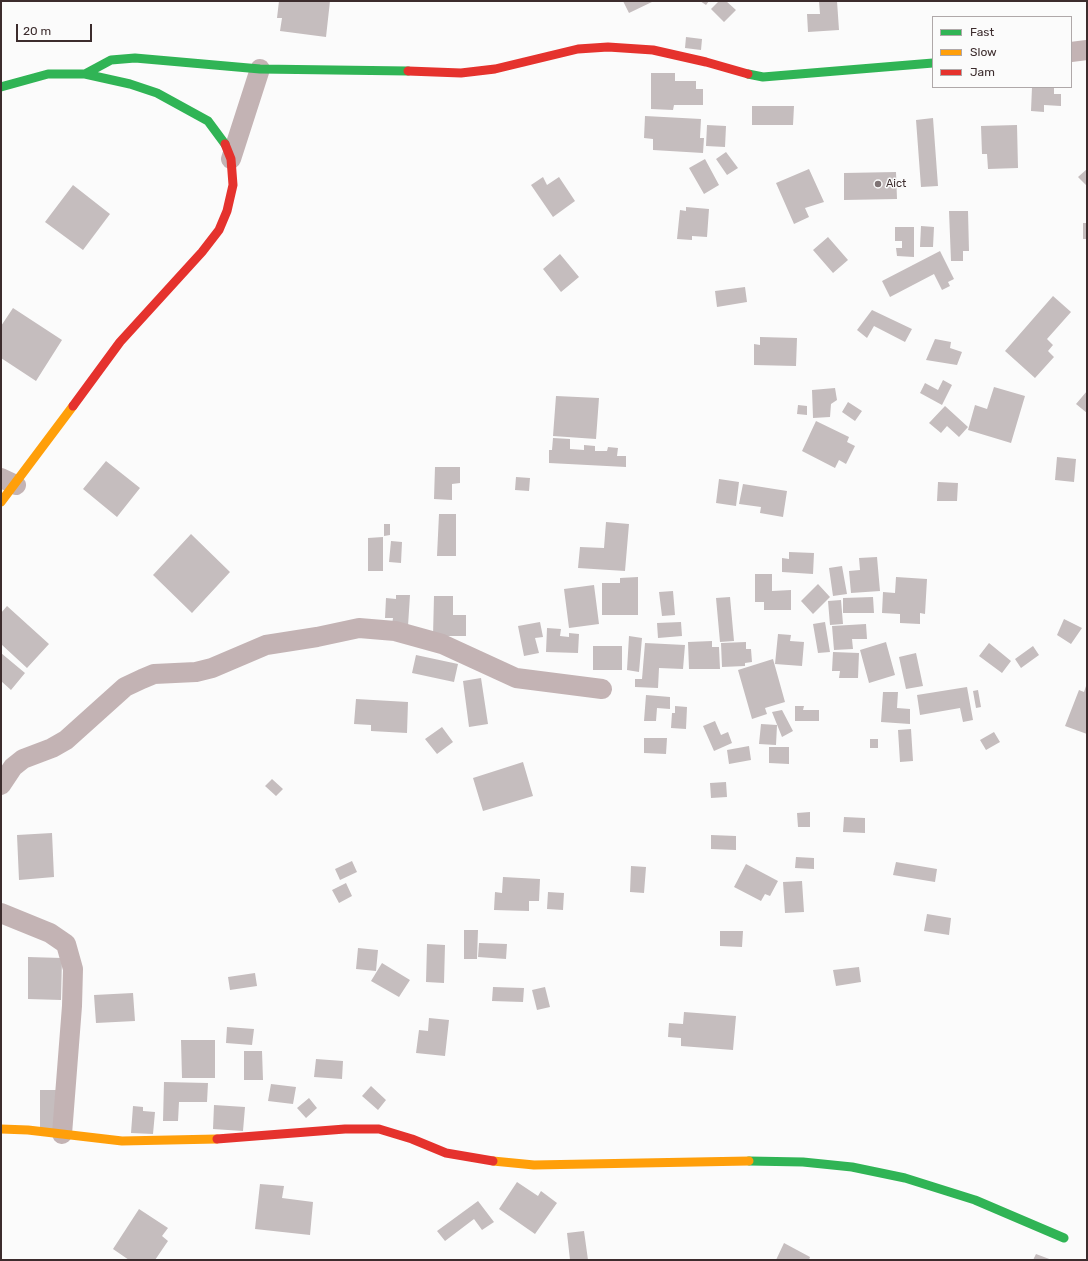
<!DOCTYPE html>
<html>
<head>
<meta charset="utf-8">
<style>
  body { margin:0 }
  #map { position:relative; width:1088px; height:1261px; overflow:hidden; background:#fbfbfb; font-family:Rubik,sans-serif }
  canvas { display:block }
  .frame { position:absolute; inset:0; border:2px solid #3c2c2d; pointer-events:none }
  .legend { position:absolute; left:932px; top:16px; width:140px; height:72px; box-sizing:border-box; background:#fbfbfb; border:1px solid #afa8a9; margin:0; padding:5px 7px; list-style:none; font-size:12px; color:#3c2c2d }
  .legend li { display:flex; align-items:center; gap:8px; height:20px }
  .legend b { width:20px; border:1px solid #afa8a9 }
  .scale { position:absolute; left:16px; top:24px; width:76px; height:18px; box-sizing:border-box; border:2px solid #3c2c2d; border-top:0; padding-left:5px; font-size:12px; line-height:14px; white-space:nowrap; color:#3c2c2d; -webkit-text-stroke:3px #fbfbfb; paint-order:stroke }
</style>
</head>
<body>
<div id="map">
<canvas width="1088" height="1261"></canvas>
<div class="frame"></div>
<ul class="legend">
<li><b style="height:5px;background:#30b455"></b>Fast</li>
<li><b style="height:5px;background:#ff9f0a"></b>Slow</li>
<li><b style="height:5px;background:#e5322d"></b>Jam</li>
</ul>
<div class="scale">20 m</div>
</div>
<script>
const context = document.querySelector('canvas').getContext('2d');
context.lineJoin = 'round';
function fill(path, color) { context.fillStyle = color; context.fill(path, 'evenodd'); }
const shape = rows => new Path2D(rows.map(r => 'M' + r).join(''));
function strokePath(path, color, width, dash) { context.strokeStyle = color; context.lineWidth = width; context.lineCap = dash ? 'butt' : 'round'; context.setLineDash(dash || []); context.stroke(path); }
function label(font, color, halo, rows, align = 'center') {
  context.font = font + ' Rubik,sans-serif'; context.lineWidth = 3; context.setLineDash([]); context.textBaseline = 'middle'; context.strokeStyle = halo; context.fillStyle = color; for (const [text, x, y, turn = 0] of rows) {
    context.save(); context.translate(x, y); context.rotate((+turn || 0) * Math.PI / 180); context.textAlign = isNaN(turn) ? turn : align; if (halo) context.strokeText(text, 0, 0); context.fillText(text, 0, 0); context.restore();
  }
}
const building = shape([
  [279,1,330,1,326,37,280,31,282,18,277,18],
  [623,1,654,1,629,13],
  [700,1,709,1,706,5],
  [719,1,726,1,736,10,724,22,711,9],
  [819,1,837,1,839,30,808,32,807,14,820,14],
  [686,37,702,39,701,50,685,48],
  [651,73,675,73,675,81,696,81,696,89,703,89,703,105,674,105,673,110,651,109],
  [1032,87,1054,87,1054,94,1061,94,1061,106,1044,105,1044,112,1031,111],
  [752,106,794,106,793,125,752,125],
  [645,116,701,119,700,138,704,138,703,153,653,150,653,139,644,138],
  [933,118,938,186,921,187,916,120],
  [707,125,726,126,725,147,706,146],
  [1017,125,1018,168,988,169,987,154,982,154,981,126],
  [726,152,738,168,727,175,716,159],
  [705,159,719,185,704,194,689,168],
  [809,169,824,202,805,208,809,217,794,224,776,183],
  [1087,169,1087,186,1078,177],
  [896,172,897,199,844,200,844,173],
  [543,177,547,185,559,177,575,201,553,217,531,185],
  [73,185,110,214,83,250,45,222],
  [686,207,709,209,707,237,692,236,692,240,677,239,680,210,686,211],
  [949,211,968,211,969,251,963,251,963,261,951,261],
  [1083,223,1087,223,1087,239,1083,239],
  [921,226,934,227,933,247,920,247],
  [895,227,914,227,914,257,897,256,896,248,902,248,902,241,895,241],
  [828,237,848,260,833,273,813,250],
  [940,251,954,279,948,282,950,286,942,290,934,274,890,297,882,281],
  [560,254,579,277,561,292,543,269],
  [745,287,747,302,717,307,715,291],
  [1053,296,1071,312,1047,339,1053,345,1048,351,1054,357,1035,378,1005,351],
  [13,308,62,340,36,381,1,358,1,326],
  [872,310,912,329,905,342,874,326,867,338,857,330],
  [760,337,797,338,796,366,754,365,754,344,760,345],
  [935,339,951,342,950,348,962,352,957,365,926,360],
  [943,380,952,385,942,405,920,393,925,383,938,390],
  [994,387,1025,396,1011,443,968,430,975,405,987,409],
  [835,388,837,400,831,404,830,417,813,418,812,390],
  [1087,391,1087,413,1076,404],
  [556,396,599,398,596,439,553,436],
  [848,402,862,411,855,421,842,412],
  [798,405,807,406,807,415,797,414],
  [945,406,968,427,959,437,947,426,941,433,929,423],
  [816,421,849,437,847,442,855,446,846,464,839,460,835,468,802,451],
  [553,438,570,439,570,449,584,450,584,445,595,446,595,451,607,451,608,447,618,448,617,456,626,456,626,467,549,463,549,450,552,450],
  [1057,457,1076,459,1074,482,1055,480],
  [106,461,140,488,117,517,83,489],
  [435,467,460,467,460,483,452,484,452,500,434,499],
  [516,477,530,478,529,491,515,490],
  [719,479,739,482,736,506,716,503],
  [938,482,958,483,957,501,937,501],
  [743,484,787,491,783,517,760,513,761,507,739,504],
  [439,514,456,514,456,556,437,556],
  [606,522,629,524,625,571,578,568,580,547,604,548],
  [384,524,390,524,390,535,384,536],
  [191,534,230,572,192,613,153,575],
  [383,537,383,571,368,571,368,538],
  [391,541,402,542,401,563,389,562],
  [789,552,814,553,813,574,782,572,782,558,789,559],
  [877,557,880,591,851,593,849,571,860,570,859,558],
  [842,566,847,594,833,596,829,568],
  [755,574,772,574,772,591,791,590,791,610,764,610,764,602,755,602],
  [638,577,638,615,602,615,602,583,620,583,620,578],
  [896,577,927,579,925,614,920,613,920,624,900,623,900,614,882,613,883,592,895,593],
  [818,584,830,597,813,614,801,601],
  [594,585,599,624,569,628,564,589],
  [673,591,675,615,662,616,659,592],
  [396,595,410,595,408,626,392,625,393,618,385,618,386,598,396,599],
  [434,596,453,596,453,615,466,615,466,636,433,636],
  [730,597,734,641,720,642,716,598],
  [873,597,874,613,843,613,843,598],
  [841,600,843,624,830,625,828,601],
  [7,606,49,644,27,668,1,644,1,613],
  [1064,619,1082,628,1071,644,1057,635],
  [540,622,543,637,535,638,539,653,524,656,518,626],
  [681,622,682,636,658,638,657,623],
  [825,622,830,652,818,653,813,624],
  [866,624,867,639,852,639,853,649,834,650,832,626],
  [547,628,561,629,560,636,569,637,569,633,579,634,578,653,546,652],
  [778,634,791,635,790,641,804,642,802,666,775,664],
  [629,636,642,638,639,672,627,670],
  [712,641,712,647,719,647,720,669,689,669,688,642],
  [746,642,746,649,751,649,752,662,745,663,745,666,722,667,721,643],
  [886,642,895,675,869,683,860,650],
  [645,643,685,645,683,669,659,668,658,688,635,687,635,679,642,679],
  [989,643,1011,661,1002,673,979,656],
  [593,646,622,646,622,670,593,670],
  [1033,646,1039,655,1021,668,1015,659],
  [833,652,859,653,858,678,839,678,840,671,832,671],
  [1,653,25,673,11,690,1,681],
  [916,653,923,686,906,689,899,657],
  [416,655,458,664,454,682,412,673],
  [773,659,785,702,765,708,767,714,752,719,738,670],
  [481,678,488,724,469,727,463,681],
  [1087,683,1087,734,1065,726,1079,690,1084,692],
  [967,687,973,720,963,722,960,708,920,715,917,695],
  [978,690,981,707,976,708,973,691],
  [883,692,898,692,897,708,910,709,910,724,881,722],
  [646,695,670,697,670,709,657,708,656,721,644,721],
  [356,699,408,702,407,733,371,731,371,725,354,724],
  [675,706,687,707,686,729,671,728,672,713,675,713],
  [795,706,804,706,803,710,819,710,819,721,795,721],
  [782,710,793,731,782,737,772,712],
  [715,721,721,735,728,732,732,743,714,751,703,726],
  [761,724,777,725,776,745,759,744],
  [442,727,453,742,437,754,425,739],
  [911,729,913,761,900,762,898,730],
  [994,732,1000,742,986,750,980,740],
  [644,738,667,738,666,754,644,753],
  [870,739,878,739,878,748,870,748],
  [749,746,751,760,729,764,727,750],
  [769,747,789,747,789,764,769,763],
  [523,762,533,796,483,811,473,778],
  [272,779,283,789,276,796,265,786],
  [726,782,727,797,711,798,710,783],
  [810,812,810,827,798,827,797,813],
  [844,817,865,818,865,833,843,832],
  [52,833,54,877,19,880,17,835],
  [711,835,736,836,736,850,711,849],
  [796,857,814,858,814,869,795,868],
  [352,861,357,872,340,880,335,869],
  [896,862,937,869,935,882,893,875],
  [746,864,778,881,770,896,765,894,761,901,734,887],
  [631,866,646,867,644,893,630,892],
  [503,877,540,879,539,901,529,901,529,911,494,910,495,892,502,893],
  [802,881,804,912,785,913,783,882],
  [346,883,352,896,339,903,332,890],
  [548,892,564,893,563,910,547,909],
  [927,914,951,918,949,935,924,931],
  [464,930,478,930,477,959,464,959],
  [720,931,743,931,742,947,720,946],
  [479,943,507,944,506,959,478,957],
  [427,944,445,945,444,983,426,982],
  [358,948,378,950,376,971,356,969],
  [28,957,62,958,61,1000,28,999],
  [382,963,410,980,399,997,371,981],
  [859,967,861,982,836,986,833,970],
  [255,973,257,986,230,990,228,977],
  [493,987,524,988,523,1002,492,1001],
  [545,987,550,1007,537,1010,532,990],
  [133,993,135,1021,96,1023,94,995],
  [684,1012,736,1016,733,1050,681,1046,681,1038,668,1037,669,1023,683,1024],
  [429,1018,449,1020,445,1056,416,1053,419,1030,428,1031],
  [227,1027,254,1029,252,1045,226,1043],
  [181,1040,215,1040,215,1078,182,1078],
  [244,1051,262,1051,263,1080,244,1080],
  [316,1059,343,1061,342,1079,314,1077],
  [164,1082,208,1083,207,1102,179,1102,178,1121,163,1121],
  [271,1084,296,1087,293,1104,268,1101],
  [371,1086,386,1100,378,1110,362,1096],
  [40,1090,65,1090,65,1133,40,1134],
  [309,1098,317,1108,306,1118,297,1108],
  [214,1105,245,1107,243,1131,213,1129],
  [133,1106,143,1107,143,1111,155,1112,153,1134,131,1133],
  [517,1182,538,1196,541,1191,557,1203,535,1234,499,1209],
  [260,1184,284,1186,282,1198,313,1202,310,1235,255,1229],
  [478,1201,494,1222,482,1230,474,1219,445,1241,437,1231],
  [139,1209,168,1228,162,1236,168,1241,155,1260,129,1260,113,1249],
  [584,1231,588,1260,570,1260,567,1233],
  [784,1243,810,1257,809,1260,776,1260],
  [1036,1254,1052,1260,1033,1260]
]);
const street = shape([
  [1071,52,1087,50],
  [231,159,260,69],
  [1,478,16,485],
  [1,785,13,767,23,759,52,748,66,740,125,687,142,679,154,674,196,672,212,668,266,645,317,637,359,628,395,631,442,644,516,678,602,689],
  [1,913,50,933,66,944,73,969,72,1006,62,1134]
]);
const fast = shape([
  [85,74,111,60,135,58,260,69,408,71],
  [748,74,763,77,933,63],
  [1,87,48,74,85,74,130,84,157,93,208,121,225,144],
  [749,1161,803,1162,852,1167,905,1178,975,1200,1064,1238]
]);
const slow = shape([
  [1,502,73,406],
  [1,1129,28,1130,122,1141,217,1139],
  [493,1161,534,1165,749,1161]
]);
const jam = shape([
  [408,71,461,73,495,69,578,49,608,47,653,50,706,62,748,74],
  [73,406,120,342,202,252,219,230,227,211,233,185,231,159,225,144],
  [217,1139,345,1129,379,1129,412,1139,446,1153,493,1161]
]);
const markers = [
  [878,184,4,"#7f7475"]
];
const poiNames = [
  ["Aict",886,184]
];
fill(building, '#c5bdbe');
strokePath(street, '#c3b3b4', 20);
strokePath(fast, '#30b455', 9);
strokePath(slow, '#ff9f0a', 9);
strokePath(jam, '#e5322d', 9);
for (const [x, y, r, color] of markers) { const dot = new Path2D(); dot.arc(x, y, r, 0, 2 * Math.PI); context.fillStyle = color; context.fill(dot); strokePath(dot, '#fbfbfb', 1.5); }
label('11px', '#3c2c2d', '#fbfbfb', poiNames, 'left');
</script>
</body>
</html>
